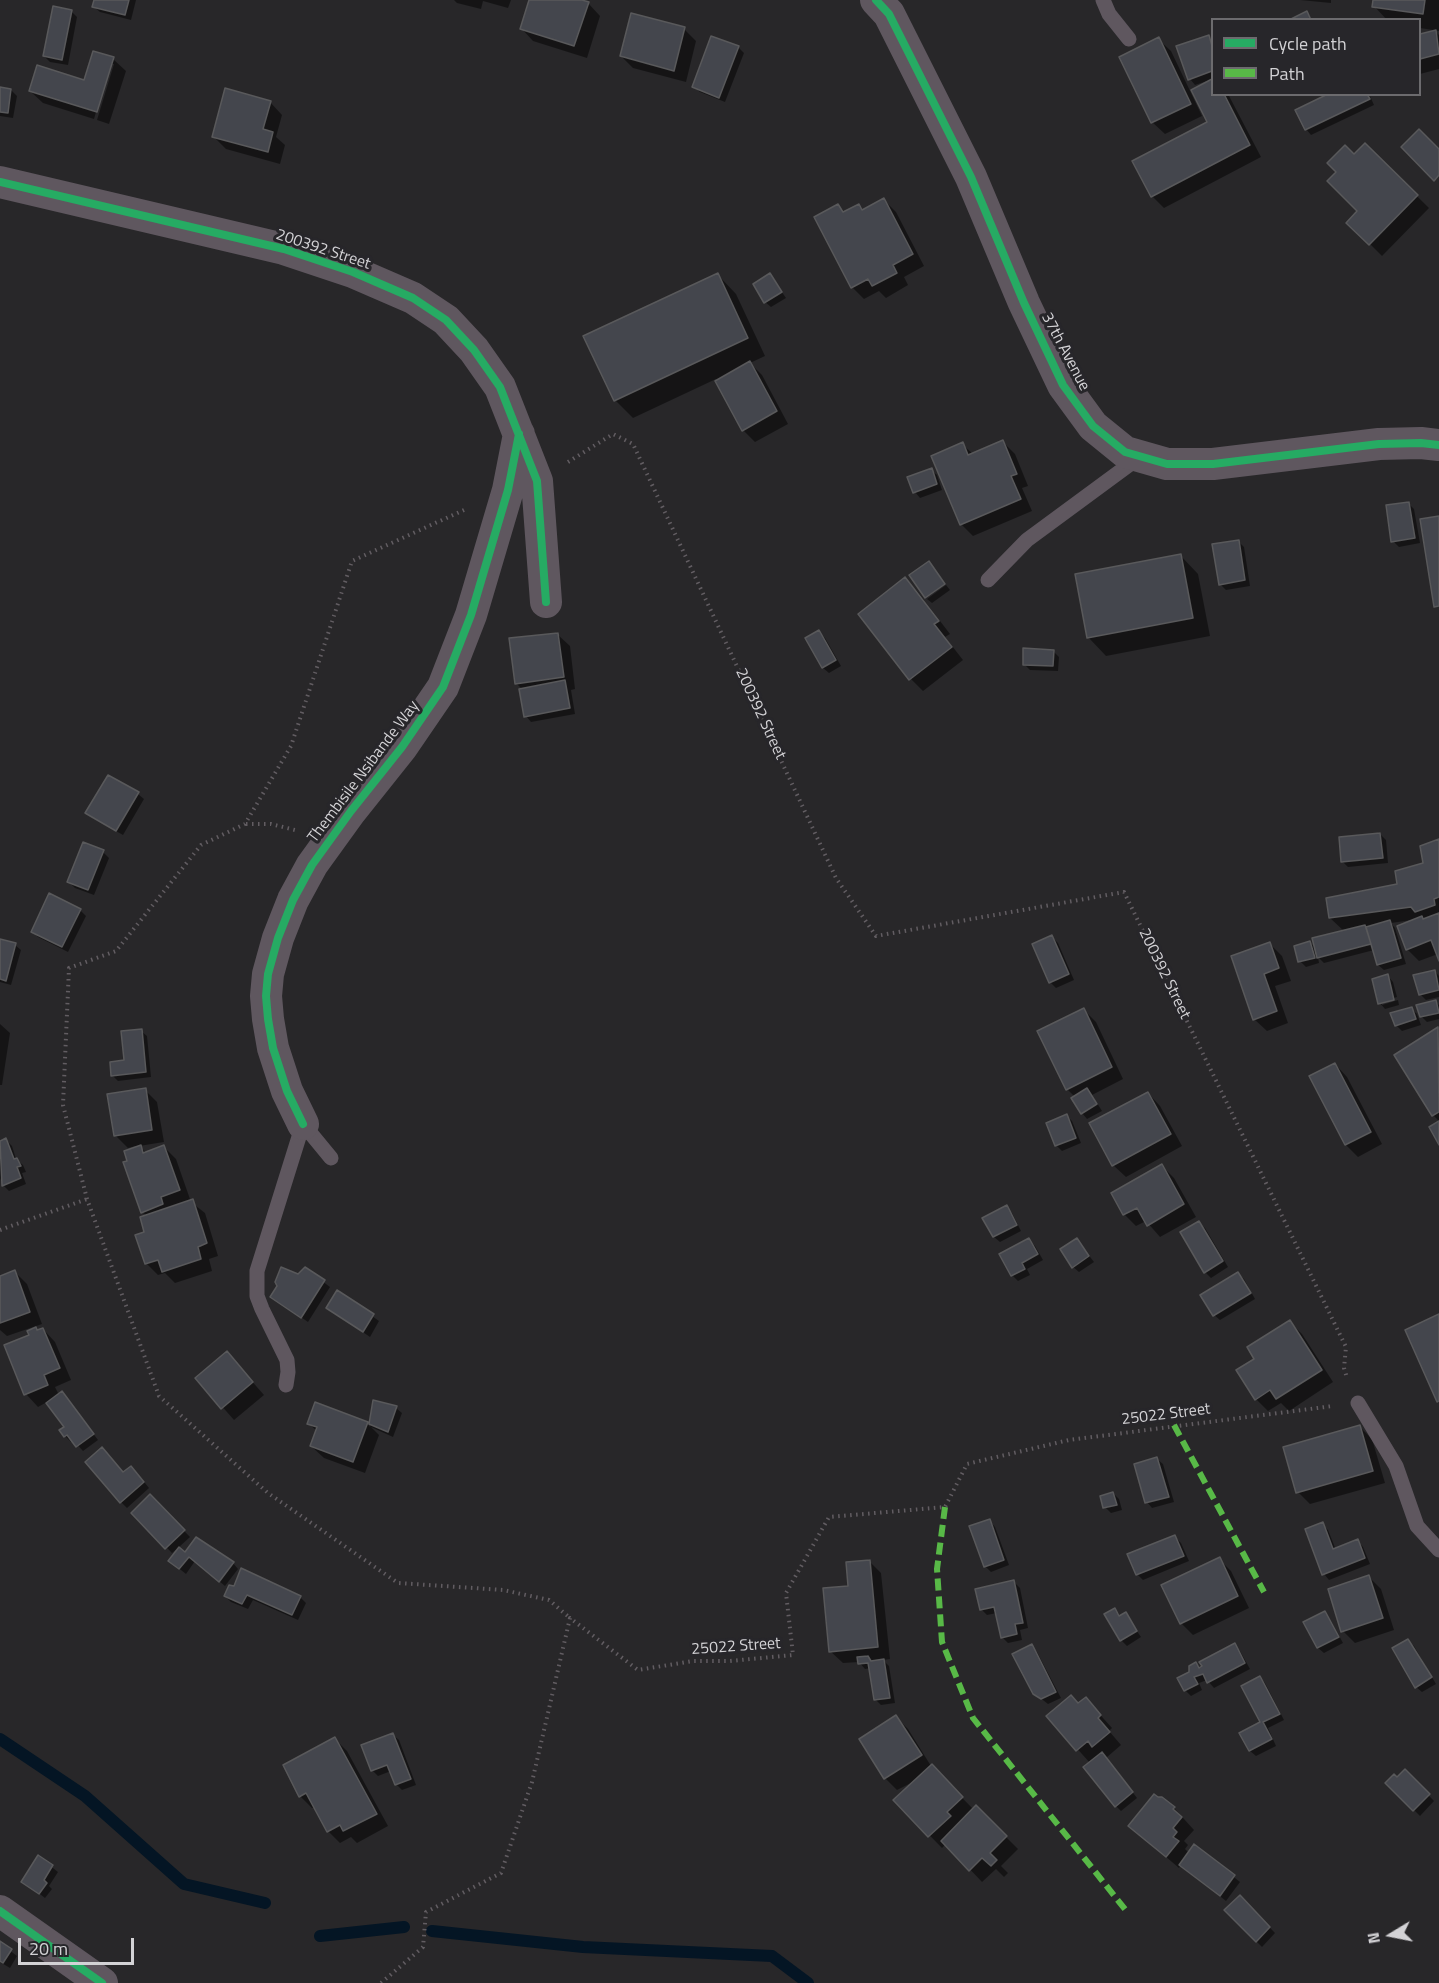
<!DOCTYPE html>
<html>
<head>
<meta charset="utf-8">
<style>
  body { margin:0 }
  #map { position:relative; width:1439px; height:1983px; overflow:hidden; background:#282729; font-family:"Titillium Web",sans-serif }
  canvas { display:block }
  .legend { position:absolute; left:1211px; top:18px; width:210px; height:78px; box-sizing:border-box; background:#27262a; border:2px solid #6c6b6e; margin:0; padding:8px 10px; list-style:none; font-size:18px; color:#d3d2d5 }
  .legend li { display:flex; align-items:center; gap:12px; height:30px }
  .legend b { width:30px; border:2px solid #6c6b6e }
  .north { position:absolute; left:1361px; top:1905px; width:60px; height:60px; -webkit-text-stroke:4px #27262a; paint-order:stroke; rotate:260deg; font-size:16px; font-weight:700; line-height:24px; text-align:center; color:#d3d2d5 }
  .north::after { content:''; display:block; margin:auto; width:21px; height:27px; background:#d3d2d5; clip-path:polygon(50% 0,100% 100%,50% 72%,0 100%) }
  .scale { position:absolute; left:18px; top:1938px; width:116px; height:27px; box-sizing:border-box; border:3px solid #d3d2d5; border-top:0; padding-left:8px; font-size:18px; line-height:21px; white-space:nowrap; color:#d3d2d5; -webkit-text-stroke:4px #27262a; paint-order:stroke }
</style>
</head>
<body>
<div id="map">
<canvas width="1439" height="1983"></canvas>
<ul class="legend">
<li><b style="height:8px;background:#26ab63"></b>Cycle path</li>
<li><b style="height:8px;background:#58b947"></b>Path</li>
</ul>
<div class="north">N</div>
<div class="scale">20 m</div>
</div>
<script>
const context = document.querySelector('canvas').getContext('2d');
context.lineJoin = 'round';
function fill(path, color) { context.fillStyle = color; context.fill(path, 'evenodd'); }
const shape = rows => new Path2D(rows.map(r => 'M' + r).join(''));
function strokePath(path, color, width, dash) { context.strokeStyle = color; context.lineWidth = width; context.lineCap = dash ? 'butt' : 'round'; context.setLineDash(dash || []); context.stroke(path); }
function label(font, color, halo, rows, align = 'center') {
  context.font = font + ' "Titillium Web",sans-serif'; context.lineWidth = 6; context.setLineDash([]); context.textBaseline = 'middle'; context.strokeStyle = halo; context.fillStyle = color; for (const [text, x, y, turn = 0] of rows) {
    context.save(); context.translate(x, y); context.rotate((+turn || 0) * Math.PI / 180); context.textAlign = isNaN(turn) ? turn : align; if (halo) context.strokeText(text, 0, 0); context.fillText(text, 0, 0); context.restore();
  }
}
const shadow = shape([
  [95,0,136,0,131,20,100,12,94,7],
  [454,0,511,0,508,8,483,1,481,9,457,3],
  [530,0,578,0,588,3,600,16,587,58,533,41,521,28],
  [1300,0,1331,0,1331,3],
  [1375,0,1439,0,1439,31,1420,28,1420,20,1387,20,1374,6],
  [71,11,77,17,68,65,50,62,44,56],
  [684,29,696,41,686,82,633,68,621,56],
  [1436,32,1439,35,1439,69,1420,74,1420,35],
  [1208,37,1212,41,1212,94,1228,94,1261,157,1164,208,1152,196,1209,122,1210,80,1195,85,1190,79],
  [1158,39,1171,51,1202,116,1165,134,1152,122],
  [738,47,744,53,725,102,700,92,694,87],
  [113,59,126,71,109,124,97,120,114,64,110,64,94,119,43,103,30,91,85,82],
  [0,89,11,90,17,96,13,118,0,116],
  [1331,94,1369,94,1374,105,1311,135,1306,129],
  [270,102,282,115,276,137,285,145,280,164,226,149,213,136],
  [1365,145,1429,208,1382,256,1348,222,1359,211,1354,156],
  [884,200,896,212,924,266,904,277,908,285,886,298,879,291,864,299,852,287,838,205,846,213,859,206,864,211],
  [718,275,736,294,765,356,750,363,762,375,788,424,755,442,743,430,716,379,633,418,615,400],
  [770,275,786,298,771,307,765,302],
  [1003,442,1015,454,1028,486,1022,488,1032,511,973,536,961,524,962,444,973,454],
  [931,470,937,475,942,490,920,498,915,492],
  [1408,503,1414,509,1420,543,1399,547,1393,541],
  [1238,541,1244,547,1250,586,1226,590,1220,584],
  [1180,555,1198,574,1210,636,1106,656,1088,637],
  [905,579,917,591,950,634,945,637,963,660,923,691,911,679,860,614],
  [946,585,950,590,932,603,927,599],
  [819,632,825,638,841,666,829,673,823,668,807,639],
  [557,634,570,646,575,689,571,690,575,714,531,722,526,716,522,689,516,683],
  [1053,651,1059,657,1058,671,1030,670,1024,664],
  [138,794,144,799,123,835,93,818,87,813],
  [1380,834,1386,840,1388,863,1348,867,1342,861],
  [1439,840,1439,957,1438,954,1419,961,1407,949,1412,920,1391,923,1395,928,1406,964,1384,970,1378,965,1374,950,1324,963,1318,957,1319,963,1306,967,1300,961,1310,943,1317,949,1345,932,1330,918,1399,886,1425,864],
  [103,852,109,858,94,895,75,888,69,882],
  [80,910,86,916,68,952,38,937,32,931],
  [1052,937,1058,943,1074,980,1056,988,1050,982],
  [0,940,15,945,21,950,11,985,0,982],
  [1270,944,1282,956,1291,981,1275,986,1288,1023,1267,1031,1254,1019],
  [1435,971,1439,976,1439,997,1426,1000,1420,994],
  [1388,976,1393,982,1397,997,1382,1002,1382,1005,1398,1000,1399,1005,1385,1009,1380,1003],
  [1435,1002,1439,1005,1439,1019,1427,1022,1421,1016],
  [1411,1008,1417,1014,1421,1025,1402,1031,1396,1025],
  [1084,1010,1096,1022,1123,1079,1092,1095,1102,1111,1087,1119,1082,1113,1075,1097,1067,1089],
  [0,1024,10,1033,2,1085,0,1085],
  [1438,1029,1439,1030,1439,1121,1433,1115],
  [141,1031,147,1036,151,1077,118,1081,112,1075,126,1062],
  [1335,1064,1347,1077,1382,1144,1358,1157,1346,1145,1311,1077],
  [145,1090,157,1102,164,1142,139,1146,147,1153,164,1147,176,1159,191,1202,205,1213,218,1256,209,1259,212,1271,175,1283,165,1273,158,1275,146,1263,147,1216,142,1212,129,1162,137,1148,136,1146,128,1148,115,1135],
  [1148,1093,1160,1106,1182,1146,1126,1177,1113,1165],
  [1067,1116,1072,1121,1081,1143,1062,1151,1056,1145,1048,1123],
  [6,1140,12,1146,16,1159,23,1165,26,1172,22,1173,26,1184,9,1191,3,1185,0,1178,0,1142],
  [1162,1166,1174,1178,1196,1217,1160,1237,1146,1221,1136,1226,1124,1214],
  [1006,1207,1012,1213,1021,1231,1000,1242,994,1237,984,1219],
  [1199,1223,1205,1228,1228,1267,1211,1278,1205,1272],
  [1029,1240,1035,1246,1043,1260,1027,1269,1030,1275,1018,1281,1012,1275],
  [1077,1240,1094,1262,1079,1272,1073,1267],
  [306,1269,330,1287,308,1322,272,1297,279,1286,298,1276],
  [15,1272,27,1284,42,1324,7,1336,0,1330,0,1277],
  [1238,1273,1244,1279,1255,1299,1220,1320,1214,1315],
  [338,1292,379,1321,370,1337,328,1308],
  [1290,1322,1302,1334,1333,1382,1289,1411,1281,1403,1268,1411,1256,1399],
  [36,1329,38,1331,43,1329,55,1342,71,1380,55,1387,59,1395,67,1399,98,1440,83,1451,73,1440,71,1442,65,1436,66,1428,47,1402,38,1407,26,1394,6,1346,30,1335],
  [227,1353,264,1395,234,1420,197,1378],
  [375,1402,396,1408,402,1413,393,1437,371,1427,379,1435,365,1473,324,1458,311,1446,317,1431,309,1424,367,1423,370,1427],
  [1360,1427,1372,1439,1385,1483,1310,1504,1298,1492],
  [1157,1459,1163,1464,1174,1502,1152,1508,1147,1502],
  [137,1473,149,1488,127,1508,121,1502,124,1474],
  [1113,1493,1119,1499,1122,1510,1111,1513,1105,1507],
  [150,1496,190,1537,178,1548,185,1554,233,1563,238,1569,225,1586,195,1561,186,1574,176,1566,179,1550,178,1548,172,1553,133,1513],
  [990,1521,995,1527,1009,1565,991,1572,985,1566],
  [1322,1524,1328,1530,1336,1550,1358,1541,1363,1547,1370,1564,1329,1580,1324,1574],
  [1175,1537,1181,1543,1189,1561,1143,1580,1137,1574],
  [1219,1559,1231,1571,1249,1608,1193,1635,1181,1623],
  [869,1561,881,1573,890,1659,883,1660,889,1666,895,1703,881,1705,875,1699,871,1668,865,1669,859,1662,843,1663,830,1651,850,1587],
  [1369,1577,1381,1589,1394,1630,1355,1643,1343,1631],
  [1014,1582,1020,1588,1028,1628,1020,1630,1022,1640,1008,1643,1002,1637,997,1613,987,1615,981,1609],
  [235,1588,300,1597,306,1603,298,1620,253,1600,248,1609,231,1602,225,1596],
  [1114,1610,1121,1616,1125,1614,1141,1637,1127,1646,1121,1640],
  [1325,1613,1330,1619,1343,1643,1324,1653,1318,1648,1305,1623],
  [1408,1641,1414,1646,1436,1684,1422,1692,1416,1687],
  [1234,1645,1240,1651,1250,1669,1214,1688,1207,1680,1199,1683,1202,1690,1191,1696,1185,1690,1190,1673,1196,1664,1200,1669],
  [1031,1646,1037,1652,1061,1698,1048,1704,1034,1693],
  [1260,1677,1265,1683,1284,1720,1268,1728,1276,1746,1256,1756,1250,1751,1262,1723],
  [1086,1699,1112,1728,1109,1731,1121,1745,1106,1758,1137,1798,1121,1811,1116,1806,1090,1763,1048,1716,1079,1705],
  [896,1717,908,1729,931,1766,974,1810,976,1807,1018,1849,1001,1866,1008,1873,1004,1877,996,1869,982,1882,946,1844,942,1848,895,1800,917,1780,897,1790,885,1778],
  [393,1735,399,1740,416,1785,402,1790,396,1784,391,1771,378,1776,372,1770],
  [335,1739,347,1751,388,1826,357,1843,351,1837,340,1843,328,1831,315,1807,312,1808,300,1796],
  [1405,1771,1434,1801,1420,1816,1387,1783,1397,1779],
  [1162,1799,1174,1808,1194,1830,1184,1841,1188,1845,1185,1849,1189,1853,1195,1846,1240,1882,1226,1901,1181,1865,1179,1868,1130,1826],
  [39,1857,58,1872,49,1886,52,1889,45,1898,23,1881],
  [1240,1897,1275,1933,1262,1947,1226,1911],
  [0,1943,17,1956,10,1968,0,1962]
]);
const stream = shape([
  [0,1739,85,1796,184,1884,265,1903],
  [432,1931,583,1947,772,1956,808,1983],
  [320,1936,404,1927]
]);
const building = shape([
  [94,0,129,0,125,15,92,7,94,0],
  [529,0,582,0,589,2,574,46,520,29,529,0],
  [1373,0,1425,0,1423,14,1372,7,1373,0],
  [53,6,72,10,62,60,43,56,53,6],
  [1307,11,1311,20,1289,20,1307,11],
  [631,13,685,27,674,71,620,56,631,13],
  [1436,30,1439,54,1420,59,1420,34,1436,30],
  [1209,35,1212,46,1212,71,1188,80,1176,46,1209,35],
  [711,36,739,46,719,98,692,87,711,36],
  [1159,37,1191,104,1151,123,1119,57,1159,37],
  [93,51,114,57,97,112,29,91,37,65,84,80,93,51],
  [1212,79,1212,94,1224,94,1250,145,1151,197,1132,161,1207,122,1191,90,1212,79],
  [0,87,11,89,8,113,0,112,0,87],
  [225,88,271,101,263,129,273,132,268,152,212,137,225,88],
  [1328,94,1367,94,1370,99,1305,130,1295,110,1328,94],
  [1419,129,1439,149,1439,175,1434,181,1401,147,1419,129],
  [1365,143,1418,195,1369,245,1346,223,1357,211,1327,181,1336,172,1327,163,1345,145,1354,154,1365,143],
  [884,198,913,254,893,265,897,273,872,286,868,279,851,288,814,217,838,204,843,212,859,204,862,210,884,198],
  [718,273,748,338,614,401,583,336,718,273],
  [770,273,782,292,764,303,753,284,770,273],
  [750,361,777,411,742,431,715,381,750,361],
  [1003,440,1017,474,1011,476,1021,499,960,525,931,456,963,442,968,455,1003,440],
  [932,468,937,484,913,493,907,477,932,468],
  [1409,502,1415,538,1391,542,1386,505,1409,502],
  [1439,516,1439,606,1434,607,1420,519,1439,516],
  [1239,540,1245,580,1219,585,1212,544,1239,540],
  [1181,554,1193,618,1087,638,1075,574,1181,554],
  [929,561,945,584,925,598,909,575,929,561],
  [905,577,939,621,934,624,952,647,909,680,858,614,905,577],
  [819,630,836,660,822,668,805,638,819,630],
  [558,633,564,677,515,684,509,638,558,633],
  [1023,648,1054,650,1053,666,1023,665,1023,648],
  [565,680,570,708,524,717,519,689,565,680],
  [108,775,139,792,116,831,85,813,108,775],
  [1380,833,1383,858,1341,862,1339,837,1380,833],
  [1439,839,1439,897,1434,899,1435,905,1415,912,1411,907,1329,918,1326,898,1397,884,1395,871,1423,863,1420,846,1439,839],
  [83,842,104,850,88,890,67,882,83,842],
  [49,893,81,909,62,947,31,932,49,893],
  [1439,913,1439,961,1431,940,1406,950,1397,926,1422,916,1423,919,1439,913],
  [1390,920,1401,958,1377,965,1366,927,1390,920],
  [1365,925,1371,944,1317,958,1312,938,1365,925],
  [1052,935,1069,974,1049,983,1032,944,1052,935],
  [0,939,16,943,6,981,0,979,0,939],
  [1310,941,1315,958,1298,962,1294,946,1310,941],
  [1270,942,1279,968,1264,974,1277,1011,1253,1020,1231,956,1270,942],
  [1435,970,1439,990,1419,995,1413,975,1435,970],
  [1388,974,1394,1000,1378,1004,1372,979,1388,974],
  [1436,1000,1439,1013,1420,1017,1416,1005,1436,1000],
  [1412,1007,1416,1019,1395,1026,1390,1013,1412,1007],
  [1084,1008,1112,1067,1066,1090,1037,1031,1084,1008],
  [1438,1027,1439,1112,1432,1116,1394,1055,1438,1027],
  [142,1029,146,1072,111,1076,110,1062,124,1060,121,1031,142,1029],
  [1335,1063,1371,1132,1345,1145,1309,1076,1335,1063],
  [146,1088,152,1130,114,1136,107,1094,146,1088],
  [1087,1088,1097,1104,1081,1114,1071,1098,1087,1088],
  [1148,1092,1171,1134,1112,1166,1089,1123,1148,1092],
  [1067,1114,1076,1138,1055,1146,1046,1123,1067,1114],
  [1439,1121,1439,1145,1429,1127,1439,1121],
  [6,1138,14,1159,17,1158,21,1166,17,1167,21,1178,2,1186,0,1141,6,1138],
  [141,1145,143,1153,164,1145,180,1190,161,1197,163,1204,141,1213,123,1162,127,1161,124,1151,141,1145],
  [1162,1164,1184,1204,1147,1226,1137,1208,1123,1215,1111,1193,1162,1164],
  [193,1199,207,1243,198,1247,201,1259,162,1272,158,1260,145,1264,135,1235,144,1232,140,1217,193,1199],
  [1007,1205,1017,1225,993,1237,982,1218,1007,1205],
  [1199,1221,1223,1261,1204,1273,1180,1232,1199,1221],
  [1029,1238,1038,1254,1022,1263,1025,1269,1011,1276,999,1254,1029,1238],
  [1077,1238,1089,1256,1072,1268,1060,1249,1077,1238],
  [281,1267,298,1274,305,1267,325,1280,301,1318,270,1297,277,1286,275,1282,281,1267],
  [15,1270,30,1312,0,1323,0,1276,15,1270],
  [1238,1272,1251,1293,1213,1316,1200,1295,1238,1272],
  [337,1290,374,1314,363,1332,326,1308,337,1290],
  [1439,1314,1439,1401,1437,1402,1405,1330,1439,1314],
  [1290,1320,1322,1370,1276,1399,1270,1390,1255,1400,1236,1370,1254,1359,1247,1347,1290,1320],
  [36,1327,37,1330,43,1328,60,1368,44,1375,48,1385,24,1395,4,1345,29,1335,27,1331,36,1327],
  [227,1351,253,1382,221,1409,195,1378,227,1351],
  [62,1391,94,1434,76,1447,67,1435,64,1437,59,1430,64,1427,46,1403,62,1391],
  [373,1400,397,1406,388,1432,369,1424,373,1400],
  [315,1402,368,1422,353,1462,310,1446,317,1427,307,1424,315,1402],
  [1360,1425,1373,1471,1296,1493,1283,1447,1360,1425],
  [102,1447,123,1472,131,1466,144,1482,120,1503,85,1462,102,1447],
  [1157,1457,1169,1497,1145,1503,1134,1464,1157,1457],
  [1113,1492,1117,1505,1103,1508,1100,1496,1113,1492],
  [150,1494,185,1530,165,1549,131,1513,150,1494],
  [990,1519,1004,1560,984,1567,969,1526,990,1519],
  [1323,1522,1333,1549,1358,1539,1365,1558,1322,1575,1305,1529,1323,1522],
  [1175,1535,1184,1556,1136,1575,1127,1554,1175,1535],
  [196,1537,234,1562,219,1582,189,1557,179,1569,168,1561,179,1547,185,1552,196,1537],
  [1220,1557,1238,1596,1180,1624,1161,1585,1220,1557],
  [870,1560,878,1647,829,1652,823,1588,848,1586,846,1562,870,1560],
  [241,1568,301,1596,292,1615,247,1595,242,1604,224,1596,229,1585,234,1586,241,1568],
  [1369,1575,1383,1618,1341,1632,1328,1589,1369,1575],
  [1014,1580,1023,1623,1015,1624,1017,1634,1001,1638,994,1607,980,1610,975,1589,1014,1580],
  [1115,1608,1119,1616,1126,1612,1137,1631,1120,1641,1104,1614,1115,1608],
  [1325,1611,1339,1637,1317,1648,1303,1622,1325,1611],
  [1408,1639,1432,1677,1415,1688,1392,1648,1408,1639],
  [1235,1643,1245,1663,1207,1683,1203,1674,1194,1677,1198,1684,1184,1691,1177,1678,1189,1672,1189,1666,1196,1662,1199,1668,1202,1666,1199,1662,1235,1643],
  [1032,1644,1056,1692,1041,1699,1033,1694,1012,1654,1032,1644],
  [868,1656,871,1661,884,1659,890,1698,874,1700,868,1663,858,1664,857,1657,868,1656],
  [1260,1676,1280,1714,1263,1722,1272,1739,1249,1751,1239,1733,1260,1722,1241,1686,1260,1676],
  [1071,1695,1078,1703,1086,1697,1101,1715,1098,1718,1110,1732,1092,1747,1088,1741,1076,1751,1046,1716,1071,1695],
  [896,1715,922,1755,884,1779,859,1739,896,1715],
  [393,1733,411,1779,395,1785,387,1765,371,1771,361,1745,393,1733],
  [335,1737,377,1814,343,1831,340,1825,327,1832,306,1793,299,1797,283,1765,335,1737],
  [1102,1752,1133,1792,1115,1807,1083,1767,1102,1752],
  [932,1764,963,1797,947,1812,951,1816,928,1837,893,1800,932,1764],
  [1405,1769,1430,1794,1413,1811,1385,1783,1394,1774,1397,1777,1405,1769],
  [1154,1794,1158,1797,1162,1797,1175,1807,1173,1809,1182,1817,1173,1828,1177,1832,1173,1837,1179,1841,1166,1857,1128,1826,1154,1794],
  [976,1805,1007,1836,990,1853,997,1860,991,1866,982,1858,969,1871,941,1841,976,1805],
  [1194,1844,1235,1875,1220,1896,1179,1865,1194,1844],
  [38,1855,53,1865,44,1880,47,1883,39,1894,21,1882,38,1855],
  [1240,1895,1270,1927,1256,1942,1224,1910,1240,1895],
  [0,1941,12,1949,3,1963,0,1961,0,1941]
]);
const path = shape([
  [568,462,613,434,633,444,836,878,876,936,1124,892,1346,1347,1344,1368,1347,1378],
  [464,510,352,561,291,746,245,824,201,845,116,951,69,968,63,1105,87,1199,159,1396,268,1493,398,1583,503,1590,549,1600,570,1618],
  [246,824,271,824,295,830],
  [0,1230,87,1199],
  [381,1983,423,1947,426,1912,501,1873,532,1782,570,1618,638,1670,693,1661,730,1661,793,1655,786,1593,829,1517,945,1507,967,1464,1069,1440,1333,1406]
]);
const lane = shape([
  [1103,0,1109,14,1129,39],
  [988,580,1027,540,1141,456],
  [303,1124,331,1158],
  [286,1385,288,1372,287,1360,262,1309,257,1296,257,1271,303,1124],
  [1358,1403,1396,1466,1417,1526,1439,1550]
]);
const street = shape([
  [876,0,889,14,971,177,1024,303,1063,385,1093,426,1125,452,1167,464,1213,464,1379,444,1421,443,1439,445],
  [0,182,284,249,353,272,413,298,446,320,474,350,500,387,537,481,546,602],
  [303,1124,287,1091,273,1048,268,1019,266,996,268,974,278,938,293,900,312,865,351,811,402,747,443,687,471,615,508,490,519,434],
  [0,1911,102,1983]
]);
const quiet = shape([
  [1174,1425,1264,1592],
  [945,1507,937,1569,942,1642,973,1718,1128,1913]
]);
const cycleway = shape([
  [876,0,889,14,971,177,1024,303,1063,385,1093,426,1125,452,1167,464,1213,464,1379,444,1421,443,1439,445],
  [0,182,284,249,353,272,413,298,446,320,474,350,500,387,537,481,546,602],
  [303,1124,287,1091,273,1048,268,1019,266,996,268,974,278,938,293,900,312,865,351,811,402,747,443,687,471,615,508,490,519,434],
  [0,1911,102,1983]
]);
const streetNames = [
  ["200392 Street",323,250,18],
  ["37th Avenue",1065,352,62],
  ["200392 Street",760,714,65],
  ["Thembisile Nsibande Way",364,772,-53],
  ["200392 Street",1164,974,64],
  ["25022 Street",1166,1415,-7],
  ["25022 Street",736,1647,-4]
];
fill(shadow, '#0007');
strokePath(stream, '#041524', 12);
fill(building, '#44464d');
strokePath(building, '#59595b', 1.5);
strokePath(path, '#625d62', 4, [1.5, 4.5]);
strokePath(lane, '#5f575f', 15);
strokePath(street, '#5f575f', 32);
strokePath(quiet, '#58b947', 6, [12, 6]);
strokePath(cycleway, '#26ab63', 8);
label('16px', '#d3d2d5', '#27262a', streetNames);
</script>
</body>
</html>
